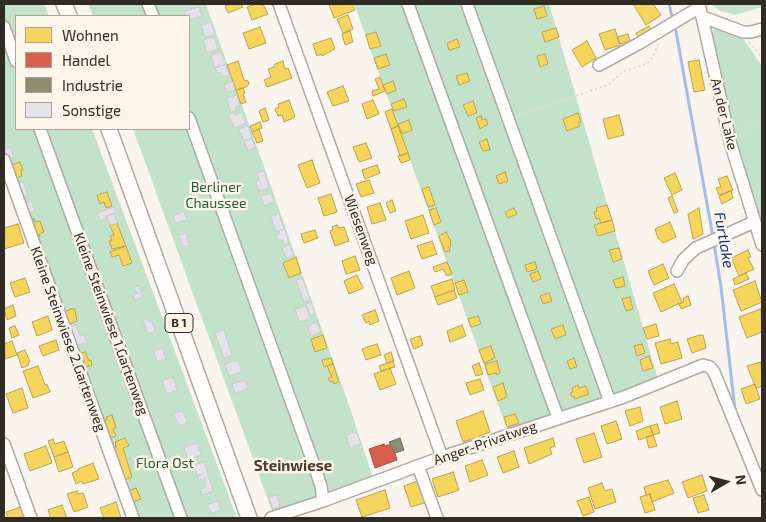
<!DOCTYPE html>
<html>
<head>
<meta charset="utf-8">
<style>
  body { margin:0 }
  #map { position:relative; width:766px; height:522px; overflow:hidden; background:#f9f4ee; font-family:"Exo 2",sans-serif }
  canvas { display:block }
  .frame { position:absolute; inset:0; border:5px solid #312b25; pointer-events:none }
  .legend { position:absolute; left:15px; top:15px; width:175px; height:115px; box-sizing:border-box; background:#fdf4ea; border:1px solid #aba49b; margin:0; padding:6px 9px; list-style:none; font-size:15px; color:#312b25 }
  .legend li { display:flex; align-items:center; gap:10px; height:25px }
  .legend b { width:25px; border:1px solid #aba49b }
  .north { position:absolute; left:701px; top:457px; width:50px; height:50px; -webkit-text-stroke:4px #fdf4ea; paint-order:stroke; rotate:82deg; font-size:14px; font-weight:700; line-height:20px; text-align:center; color:#312b25 }
  .north::after { content:''; display:block; margin:auto; width:18px; height:22px; background:#312b25; clip-path:polygon(50% 0,100% 100%,50% 72%,0 100%) }
</style>
</head>
<body>
<div id="map">
<canvas width="766" height="522"></canvas>
<div class="frame"></div>
<ul class="legend">
<li><b style="height:14px;background:#f6d55c"></b>Wohnen</li>
<li><b style="height:14px;background:#d6604d"></b>Handel</li>
<li><b style="height:14px;background:#8c8c6e"></b>Industrie</li>
<li><b style="height:14px;background:#e5e2e9"></b>Sonstige</li>
</ul>
<div class="north">N</div>
</div>
<script>
const context = document.querySelector('canvas').getContext('2d');
context.lineJoin = 'round';
function fill(path, color) { context.fillStyle = color; context.fill(path, 'evenodd'); }
const shape = rows => new Path2D(rows.map(r => 'M' + r).join(''));
function strokePath(path, color, width, dash) { context.strokeStyle = color; context.lineWidth = width; context.lineCap = dash ? 'butt' : 'round'; context.setLineDash(dash || []); context.stroke(path); }
function label(font, color, halo, rows, align = 'center') {
  context.font = font + ' "Exo 2",sans-serif'; context.lineWidth = 5; context.setLineDash([]); context.textBaseline = 'middle'; context.strokeStyle = halo; context.fillStyle = color; for (const [text, x, y, turn = 0] of rows) {
    context.save(); context.translate(x, y); context.rotate((+turn || 0) * Math.PI / 180); context.textAlign = isNaN(turn) ? turn : align; if (halo) context.strokeText(text, 0, 0); context.fillText(text, 0, 0); context.restore();
  }
}
const green = shape([
  [4,4,44,4,49,16,16,16,16,129,92,129,237,518,135,518,4,155],
  [88,4,206,4,351,411,373,478,272,511,133,129,189,129,189,16,93,16],
  [354,4,548,4,550,7,659,383,509,435],
  [712,4,762,4,762,7,735,15,721,11,713,6],
  [718,27,742,37,762,66,762,228,733,140,711,34,713,30]
]);
const homes = shape([
  [231,4,241,4,243,7,228,13,225,6,231,4],
  [256,4,263,4,268,14,252,20,247,7,256,4],
  [329,4,352,4,355,10,334,18,329,4],
  [633,4,653,4,661,15,646,25,633,4],
  [544,6,547,16,537,19,534,9,544,6],
  [348,15,353,29,343,33,337,19,348,15],
  [649,26,653,32,640,39,636,33,649,26],
  [260,27,266,43,249,49,243,33,260,27],
  [556,28,559,37,545,42,542,32,556,28],
  [615,29,620,45,605,50,599,34,615,29],
  [350,31,353,42,345,45,342,34,350,31],
  [376,32,381,46,370,49,366,35,376,32],
  [628,34,630,41,620,44,617,37,628,34],
  [331,38,335,49,322,56,321,54,317,56,313,44,331,38],
  [457,39,460,47,449,50,447,43,457,39],
  [587,41,596,58,582,67,572,50,587,41],
  [386,54,390,65,378,69,374,58,386,54],
  [545,54,548,64,540,67,537,56,545,54],
  [699,60,705,90,694,92,688,62,699,60],
  [238,61,244,80,248,81,249,84,246,87,236,90,227,65,238,61],
  [283,61,285,69,288,68,292,78,267,87,264,80,271,77,268,69,274,67,275,64,283,61],
  [467,73,470,81,459,85,456,76,467,73],
  [380,77,385,91,373,96,372,91,379,89,375,79,380,77],
  [393,81,396,90,387,94,383,85,393,81],
  [343,86,349,101,333,106,327,92,343,86],
  [243,88,245,93,243,94,246,102,241,104,236,90,243,88],
  [404,99,407,107,394,111,391,104,404,99],
  [289,100,295,117,284,122,282,115,278,116,275,109,279,107,278,104,289,100],
  [373,100,379,114,367,119,362,104,373,100],
  [473,101,477,113,468,116,463,105,473,101],
  [265,108,269,120,263,122,259,111,265,108],
  [392,109,398,126,391,129,385,112,392,109],
  [578,113,581,122,578,122,580,126,567,131,563,119,578,113],
  [619,115,624,135,608,139,603,119,619,115],
  [481,116,482,120,486,119,488,124,480,129,476,118,481,116],
  [409,120,412,130,402,134,398,124,409,120],
  [260,122,262,128,252,132,250,126,260,122],
  [398,126,408,153,400,156,391,129,398,126],
  [259,129,263,141,257,143,252,132,259,129],
  [487,139,490,150,483,151,479,142,487,139],
  [366,143,372,158,359,162,353,147,366,143],
  [408,153,410,160,401,163,398,156,408,153],
  [312,160,320,183,307,188,298,165,312,160],
  [20,162,23,170,21,170,22,176,14,179,9,166,20,162],
  [377,165,380,173,365,179,362,170,377,165],
  [505,172,508,181,499,184,496,176,505,172],
  [675,173,682,190,672,195,664,178,675,173],
  [727,176,733,190,719,195,716,188,721,187,718,179,727,176],
  [369,180,374,193,361,197,356,184,369,180],
  [429,187,435,205,428,207,422,189,429,187],
  [731,191,733,198,722,204,719,196,731,191],
  [107,192,112,206,106,208,104,202,100,204,97,195,107,192],
  [331,194,337,212,324,216,318,198,331,194],
  [672,196,678,212,674,213,668,198,672,196],
  [392,200,396,211,390,213,386,203,392,200],
  [380,203,386,220,372,224,367,207,380,203],
  [607,205,612,220,601,223,599,218,596,219,594,212,597,211,596,208,607,205],
  [436,208,441,222,434,225,429,210,436,208],
  [514,208,517,214,508,218,505,212,514,208],
  [699,208,703,234,693,239,688,214,699,208],
  [423,215,429,233,411,239,405,221,423,215],
  [34,219,35,222,40,221,44,232,39,234,40,236,38,237,29,221,34,219],
  [612,220,615,231,598,236,594,225,612,220],
  [670,222,676,237,663,243,658,238,655,229,670,222],
  [117,223,126,246,112,249,109,241,112,241,110,236,114,235,110,225,117,223],
  [18,224,24,243,4,249,4,228,18,224],
  [337,225,339,228,344,227,349,241,335,246,330,231,333,230,332,227,337,225],
  [315,230,318,238,304,243,301,234,315,230],
  [446,232,451,242,450,243,451,246,449,247,450,251,445,252,439,236,446,232],
  [432,241,437,254,422,259,417,246,432,241],
  [126,246,132,263,123,266,119,255,112,257,110,252,126,246],
  [619,248,622,259,613,262,609,250,619,248],
  [748,250,751,257,748,258,754,269,739,276,731,258,748,250],
  [355,256,360,270,346,274,342,261,355,256],
  [296,257,301,273,289,278,283,263,296,257],
  [447,262,452,274,447,276,443,269,435,272,433,267,447,262],
  [535,262,537,269,527,272,525,265,535,262],
  [663,264,669,278,654,285,648,271,663,264],
  [409,271,415,288,397,295,391,278,409,271],
  [538,271,541,279,533,282,530,274,538,271],
  [746,273,749,279,735,285,733,279,746,273],
  [357,275,363,288,349,294,344,281,357,275],
  [623,277,625,286,616,288,613,280,623,277],
  [25,278,30,292,15,297,10,283,25,278],
  [452,279,455,290,435,297,431,286,452,279],
  [464,280,468,292,459,295,455,283,464,280],
  [755,281,762,302,741,311,733,290,755,281],
  [674,284,682,302,661,312,653,293,674,284],
  [454,290,457,298,438,305,435,297,454,290],
  [549,293,552,301,543,304,540,296,549,293],
  [688,296,691,305,681,309,679,304,684,302,683,298,688,296],
  [630,297,633,309,626,311,622,299,630,297],
  [13,305,16,316,7,320,4,309,13,305],
  [71,309,75,309,77,321,67,325,62,313,71,309],
  [761,309,762,332,747,338,739,317,761,309],
  [375,310,379,321,370,325,369,321,366,323,362,315,375,310],
  [48,316,52,330,37,336,32,322,48,316],
  [478,316,481,324,471,327,468,319,478,316],
  [656,324,659,336,647,339,643,328,656,324],
  [462,325,466,336,450,342,447,331,462,325],
  [563,325,566,335,555,339,551,329,563,325],
  [15,326,19,335,12,338,9,328,15,326],
  [323,335,327,348,315,352,311,339,323,335],
  [700,335,703,335,706,348,692,353,687,339,700,335],
  [420,336,423,345,414,349,410,339,420,336],
  [670,339,671,344,678,342,682,358,661,364,655,343,670,339],
  [56,340,59,350,43,356,39,346,56,340],
  [12,341,17,355,5,359,4,344,12,341],
  [377,344,381,355,366,360,362,349,377,344],
  [642,344,645,353,637,356,634,346,642,344],
  [491,346,495,358,484,363,479,350,491,346],
  [25,350,30,362,28,363,29,365,22,368,17,353,25,350],
  [85,352,89,361,91,360,92,365,83,368,77,354,85,352],
  [391,352,394,361,387,363,384,355,391,352],
  [649,356,653,368,643,371,640,360,649,356],
  [331,358,333,364,324,367,322,360,331,358],
  [574,358,577,367,570,369,567,361,574,358],
  [393,361,395,367,381,371,379,366,393,361],
  [497,361,500,373,496,375,496,373,488,375,485,364,497,361],
  [761,362,762,386,756,388,747,366,761,362],
  [479,363,483,374,476,376,472,366,479,363],
  [333,364,339,382,334,384,333,381,330,382,328,378,332,377,327,366,333,364],
  [38,366,45,385,47,384,50,392,33,398,23,371,38,366],
  [390,368,396,384,380,390,374,374,390,368],
  [480,379,484,390,470,395,466,383,480,379],
  [503,383,507,397,498,401,493,387,503,383],
  [755,384,760,399,746,404,741,389,755,384],
  [578,385,579,388,586,386,589,394,575,399,574,396,572,397,570,393,573,392,572,388,578,385],
  [22,388,28,408,13,413,6,394,22,388],
  [677,401,682,419,665,424,660,407,677,401],
  [640,407,643,421,630,426,625,411,640,407],
  [483,411,490,432,479,436,480,438,475,440,474,438,463,442,456,421,483,411],
  [515,414,519,423,507,427,504,417,515,414],
  [112,415,116,428,113,429,116,436,107,439,101,422,107,420,106,417,112,415],
  [616,421,622,439,607,444,601,426,616,421],
  [657,424,660,433,653,435,650,426,657,424],
  [650,426,653,435,639,440,636,431,650,426],
  [594,433,602,457,584,463,576,439,594,433],
  [653,435,657,446,649,448,646,437,653,435],
  [125,438,129,446,123,448,132,477,122,481,111,449,116,447,115,442,125,438],
  [553,438,555,446,550,448,552,454,529,464,524,448,553,438],
  [53,439,55,444,64,441,68,452,54,457,48,441,53,439],
  [46,446,52,463,30,471,24,454,46,446],
  [514,451,519,467,503,473,497,457,514,451],
  [68,452,73,467,59,472,54,457,68,452],
  [482,460,488,475,470,482,465,466,482,460],
  [93,463,99,479,83,484,82,481,76,484,72,473,79,470,78,469,93,463],
  [453,472,459,490,438,497,432,479,453,472],
  [702,475,707,491,688,498,682,482,702,475],
  [420,480,427,502,411,507,404,486,420,480],
  [668,480,674,493,652,502,650,494,646,495,644,487,668,480],
  [602,483,605,491,612,489,616,502,595,509,588,488,602,483],
  [136,488,141,499,131,503,126,492,136,488],
  [385,490,390,508,362,517,356,500,385,490],
  [77,491,78,494,83,493,88,507,74,512,67,494,77,491],
  [650,494,655,510,645,513,640,497,650,494],
  [704,495,709,510,698,513,693,498,704,495],
  [589,497,594,512,583,516,577,501,589,497],
  [116,502,121,518,104,518,100,508,116,502],
  [62,505,67,518,51,518,48,510,62,505],
  [21,507,25,518,8,518,6,512,21,507]
]);
const shops = shape([
  [384,444,384,446,392,444,397,460,375,468,369,449,384,444]
]);
const industry = shape([
  [400,438,404,450,395,453,389,442,400,438]
]);
const stream = shape([
  [669,4,673,20],
  [675,26,713,237],
  [714,243,721,287,735,410]
]);
const building = shape([
  [199,7,202,17,189,19,189,16,186,16,185,11,199,7],
  [211,22,215,34,205,37,201,25,211,22],
  [214,37,218,49,207,53,203,40,214,37],
  [221,52,225,65,215,68,211,55,221,52],
  [226,64,229,75,222,77,220,72,217,73,215,67,226,64],
  [233,82,235,90,227,92,224,84,233,82],
  [237,95,240,106,235,107,236,111,231,112,226,98,237,95],
  [234,112,235,115,242,112,246,123,234,128,229,115,234,112],
  [248,126,252,138,245,141,243,140,239,129,248,126],
  [252,138,255,148,248,150,244,141,252,138],
  [11,147,14,157,6,160,4,149,11,147],
  [264,171,269,188,259,191,256,182,259,181,257,173,264,171],
  [23,182,28,195,21,198,16,185,23,182],
  [271,193,274,202,264,206,261,196,271,193],
  [31,201,35,211,27,214,24,204,31,201],
  [114,207,116,213,105,217,106,219,100,221,97,213,114,207],
  [184,212,187,220,175,223,173,215,184,212],
  [114,213,117,223,110,225,107,216,114,213],
  [279,214,284,229,276,232,271,216,279,214],
  [285,229,289,243,284,245,282,239,278,241,276,235,280,234,279,231,285,229],
  [186,233,189,245,183,247,179,235,186,233],
  [290,245,293,255,286,258,282,248,290,245],
  [302,278,310,300,304,302,296,280,302,278],
  [139,286,143,297,135,300,133,295,137,294,134,287,139,286],
  [311,302,315,313,310,315,306,304,311,302],
  [306,306,310,319,299,322,295,309,306,306],
  [148,318,149,322,152,322,155,331,148,334,143,320,148,318],
  [317,322,321,332,311,336,308,327,311,326,311,324,317,322],
  [76,325,80,336,84,335,87,342,73,347,67,328,76,325],
  [224,330,232,355,224,358,215,333,224,330],
  [162,348,166,359,157,362,154,351,162,348],
  [238,360,242,372,229,376,225,364,238,360],
  [173,377,177,390,167,394,162,381,173,377],
  [245,380,248,389,235,393,232,384,245,380],
  [183,411,187,423,180,426,173,414,183,411],
  [356,432,361,444,350,448,346,435,356,432],
  [197,443,201,455,188,460,184,447,197,443],
  [204,462,213,491,202,495,200,489,205,488,205,484,206,484,205,478,198,480,198,476,201,475,200,474,197,475,194,465,204,462],
  [277,495,280,507,273,509,269,497,277,495],
  [218,501,221,510,212,513,211,511,210,511,207,505,218,501]
]);
const path = shape([
  [749,42,762,58],
  [519,115,608,85,624,71,643,65,649,62,654,55,658,44],
  [739,135,762,117]
]);
const minor = shape([
  [148,4,153,16],
  [279,4,442,457],
  [408,4,558,418],
  [467,4,610,402],
  [699,4,731,145,762,245],
  [703,17,743,32,751,32,762,29],
  [4,27,16,61],
  [599,65,638,44,700,7],
  [189,118,314,465,321,486,323,501],
  [40,129,181,518],
  [4,160,133,518],
  [677,271,683,260,696,248,754,222],
  [4,444,31,518],
  [418,466,437,518],
  [271,518,323,501,442,457,624,397,703,365,710,367,714,372,762,490]
]);
const major = shape([
  [64,4,69,16],
  [109,129,249,518]
]);
const shields = [
  [179,323,28]
];
const shieldNames = [
  ["B 1",179,323]
];
const streetNames = [
  ["An der Lake",724,114,76],
  ["Wiesenweg",361,230,70],
  ["Kleine Steinwiese 1.Gartenweg",111,324,70],
  ["Kleine Steinwiese 2.Gartenweg",68,339,70],
  ["Anger-Privatweg",485,443,-19]
];
const parkNames = [
  ["Berliner",216,187],
  ["Chaussee",216,203],
  ["Flora Ost",165,463]
];
const waterNames = [
  ["Furtlake",724,240,80]
];
const neighbourhoodNames = [
  ["Steinwiese",293,466]
];
fill(green, '#c3e2ca');
fill(homes, '#f6d55c');
strokePath(homes, '#bba24c', 1);
fill(shops, '#d6604d');
strokePath(shops, '#a45041', 1);
fill(industry, '#8c8c6e');
strokePath(industry, '#716f58', 1);
strokePath(stream, '#a3bcea', 3);
fill(building, '#e5e2e9');
strokePath(building, '#cfccce', 1);
strokePath(minor, '#aeaaa4', 14);
strokePath(major, '#aeaaa4', 18);
strokePath(path, '#dfdddb', 2, [2.5, 2.5]);
strokePath(minor, '#fefdfc', 11);
strokePath(major, '#fefdfc', 15);
for (const [x, y, w] of shields) { const box = new Path2D(); box.roundRect(x - w / 2, y - 9.5, w, 19, 4); context.fillStyle = '#fdf4ea'; context.fill(box); strokePath(box, '#312b25', 1); }
label('bold 12px', '#312b25', null, shieldNames);
label('14px', '#312b25', '#fdf4ea', streetNames);
label('14px', '#225d3b', '#fdf4ea', parkNames);
label('italic 15px', '#0b3381', '#fdf4ea', waterNames);
label('bold 15px', '#483d2f', '#fdf4ea', neighbourhoodNames);
</script>
</body>
</html>
